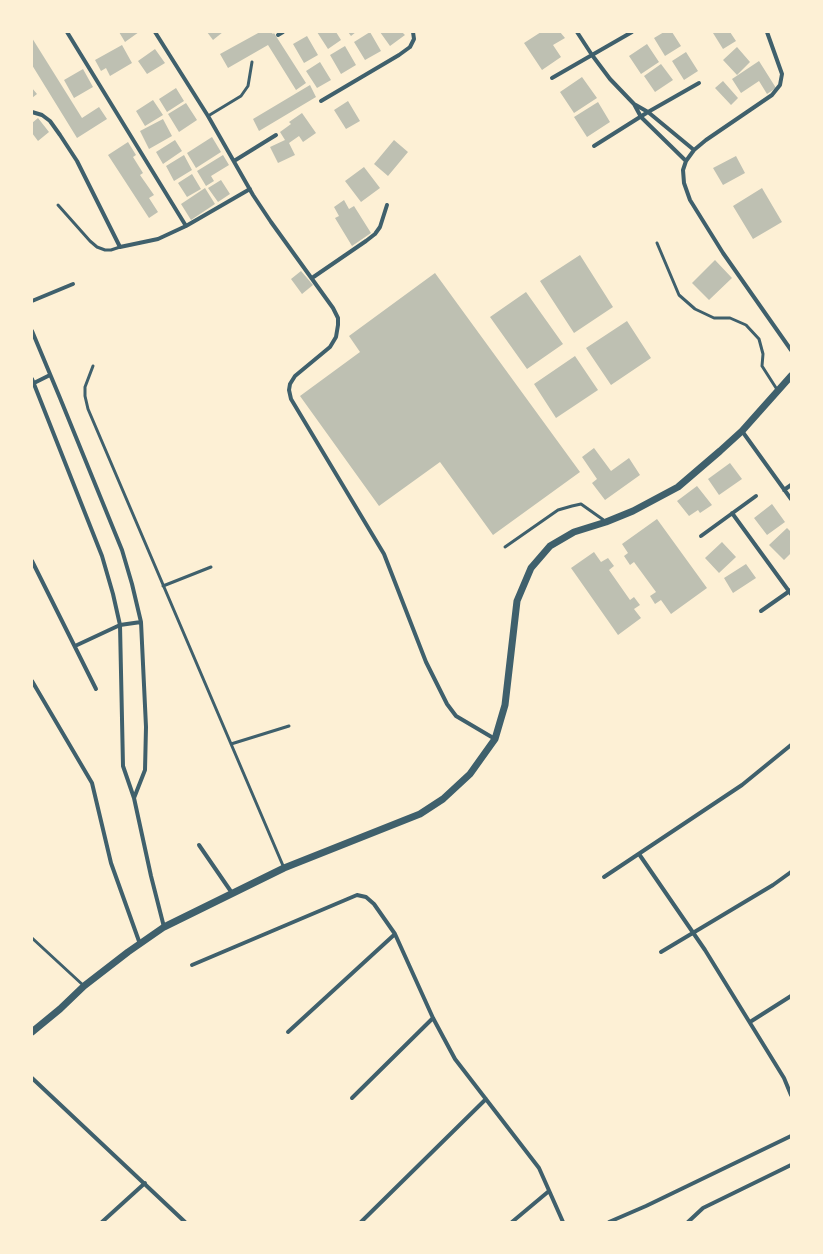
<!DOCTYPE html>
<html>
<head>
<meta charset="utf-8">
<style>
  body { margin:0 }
  #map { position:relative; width:823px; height:1254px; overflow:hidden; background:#fdf0d5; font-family:"DM Sans",sans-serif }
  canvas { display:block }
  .frame { position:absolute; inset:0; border:33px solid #fdf0d5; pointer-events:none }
</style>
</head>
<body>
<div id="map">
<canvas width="823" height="1254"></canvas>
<div class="frame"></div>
</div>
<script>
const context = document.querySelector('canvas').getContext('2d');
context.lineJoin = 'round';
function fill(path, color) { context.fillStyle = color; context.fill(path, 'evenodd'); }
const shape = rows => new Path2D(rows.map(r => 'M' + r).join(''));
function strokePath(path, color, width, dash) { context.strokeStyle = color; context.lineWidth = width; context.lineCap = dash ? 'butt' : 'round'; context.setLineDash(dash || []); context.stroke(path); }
const building = shape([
  [119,32,139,32,125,42],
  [207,32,223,32,213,40],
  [260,32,271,32,273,34,274,33,306,83,296,90,268,45,228,68,220,54],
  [317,32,336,32,341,40,328,49],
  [348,32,356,32,351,36],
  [370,32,381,51,365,60,354,42],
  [380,32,402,32,405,35,390,46],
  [541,32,560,32,565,38,553,45,561,57,542,70,524,43],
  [664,32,672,32,681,46,665,56,654,38],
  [714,32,730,32,736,41,723,49,713,33],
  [307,36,318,55,304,63,293,44],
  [32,38,82,118,99,107,107,119,77,138,32,65],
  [647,44,659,62,641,74,629,56],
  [122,45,132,63,110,76,106,68,101,71,95,60],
  [345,46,356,65,341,74,330,55],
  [737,47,750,62,737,75,723,60],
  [155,49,165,63,147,74,138,61],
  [686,52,698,71,684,80,672,61],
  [759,61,776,88,767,94,759,81,741,93,732,79],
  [320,62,331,80,317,88,306,71],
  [661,64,673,80,655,92,644,76],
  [83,69,93,87,74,98,64,80],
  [582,77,597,98,574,113,560,92],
  [723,81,738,98,731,105,715,88],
  [310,85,316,97,259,131,253,119],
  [32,88,37,94,32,98],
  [176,88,184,101,167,112,159,99],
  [153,100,163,115,145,126,136,111],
  [348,101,360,121,346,129,334,110],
  [598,102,610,122,587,137,574,117],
  [186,103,197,120,179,132,168,114],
  [302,113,316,133,303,142,299,136,289,143,295,155,278,163,270,147,285,140,280,132,291,124,289,122],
  [38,118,49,132,38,141,32,133,32,123],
  [163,119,172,136,149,149,140,131],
  [212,137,221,152,196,168,187,153],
  [175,140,182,151,163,164,156,152],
  [394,140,408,152,388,176,374,164],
  [128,142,136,155,133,157,143,173,140,175,154,195,149,198,158,212,149,218,108,155],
  [184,155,192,170,174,181,166,166],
  [223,155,229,165,211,176,214,181,206,186,197,171],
  [736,156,745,173,723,185,713,168],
  [364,167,380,188,361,202,345,181],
  [192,174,201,189,187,197,178,183],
  [221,180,230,194,218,202,208,188],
  [205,188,215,204,191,220,181,204],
  [762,188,782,222,753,239,733,206],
  [344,200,349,209,354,206,371,233,352,246,335,218,339,216,334,207],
  [580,255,613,307,574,333,540,281],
  [715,260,732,278,709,300,692,283],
  [301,271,313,285,302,294,291,279],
  [435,273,580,472,493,535,440,462,379,506,300,396,360,352,349,336],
  [526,292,563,344,527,369,490,317],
  [627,321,651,358,611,385,586,348],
  [575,356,598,390,556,418,534,384],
  [594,448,611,471,629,458,640,475,605,500,592,483,597,479,582,457],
  [730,463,742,479,719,495,708,479],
  [697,486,712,505,700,513,698,510,689,516,677,501],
  [772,504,785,522,767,535,754,518],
  [657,519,707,588,671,614,661,600,655,604,650,596,656,592,634,562,630,565,624,556,628,553,622,544],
  [787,528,791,532,791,553,784,560,769,545],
  [722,542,736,557,719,573,705,558],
  [594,552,601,562,608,558,614,566,609,570,630,600,634,597,640,605,634,609,641,618,618,635,571,568],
  [746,564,756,578,733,593,724,578]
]);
const service = shape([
  [208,116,241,96,248,86,252,62],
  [58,205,90,241,97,247,105,250,111,250,120,247],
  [657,243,679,295,695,309,714,318,730,318,746,325,759,339,763,354,762,366,778,391],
  [93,366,85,387,85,396,88,409,284,868],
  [505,547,558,510,572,506,581,504,605,521],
  [163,586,211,567],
  [231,744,289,726],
  [32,938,84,986]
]);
const minor = shape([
  [67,32,186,226],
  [155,32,208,116,253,195,271,222,333,308,338,318,338,325,336,337,330,347,295,376,290,384,289,390,291,399,384,554,426,662,447,704,456,716,495,739],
  [577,32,592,55,610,79,634,104,641,117,686,161],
  [767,32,782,74,780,85,772,95,706,140,694,150,686,161,683,170,684,183,690,200,723,253,791,350],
  [278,35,283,32],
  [552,78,632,32],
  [321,101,399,55,410,47,414,39,413,32],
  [634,104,648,112,694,150],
  [32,112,42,115,50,121,60,135,77,161,120,247,158,239,186,226,250,189],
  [594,146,648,112,699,83],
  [234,161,276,135],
  [312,278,366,241,375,234,380,227,387,205],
  [32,301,73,284],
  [32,331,60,398,122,550,132,584,141,622,146,727,145,770,134,798],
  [32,379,102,556,113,594,120,625,123,766,134,798,151,876,164,927],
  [34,383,50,375],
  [742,431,791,499],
  [784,490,791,485],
  [732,513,791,594],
  [701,536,756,496],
  [32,561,96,689],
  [761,611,791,590],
  [75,646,120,625,141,622],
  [32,681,92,783,111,863,140,944],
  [199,845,232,893],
  [639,854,705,950,784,1078,791,1095],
  [604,877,742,785,791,745],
  [661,952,773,885,791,872],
  [192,965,357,895,366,897,374,904,395,934,433,1018,455,1059,539,1168,563,1222],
  [750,1022,791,996],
  [288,1032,395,934],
  [32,1078,185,1222],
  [352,1098,433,1018],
  [102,1222,145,1183],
  [361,1222,486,1099],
  [512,1222,549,1191],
  [609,1222,646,1206,791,1136],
  [688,1222,703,1208,791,1165]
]);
const tertiary = shape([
  [32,1032,60,1009,84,986,128,952,164,927,284,868,420,814,443,799,470,774,495,739,505,705,517,601,531,568,550,546,574,532,606,522,633,511,678,487,720,451,742,431,791,376]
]);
fill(building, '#bec0b2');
strokePath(service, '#3f606c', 3);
strokePath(minor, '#3f606c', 4);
strokePath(tertiary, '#3f606c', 7);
</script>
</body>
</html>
